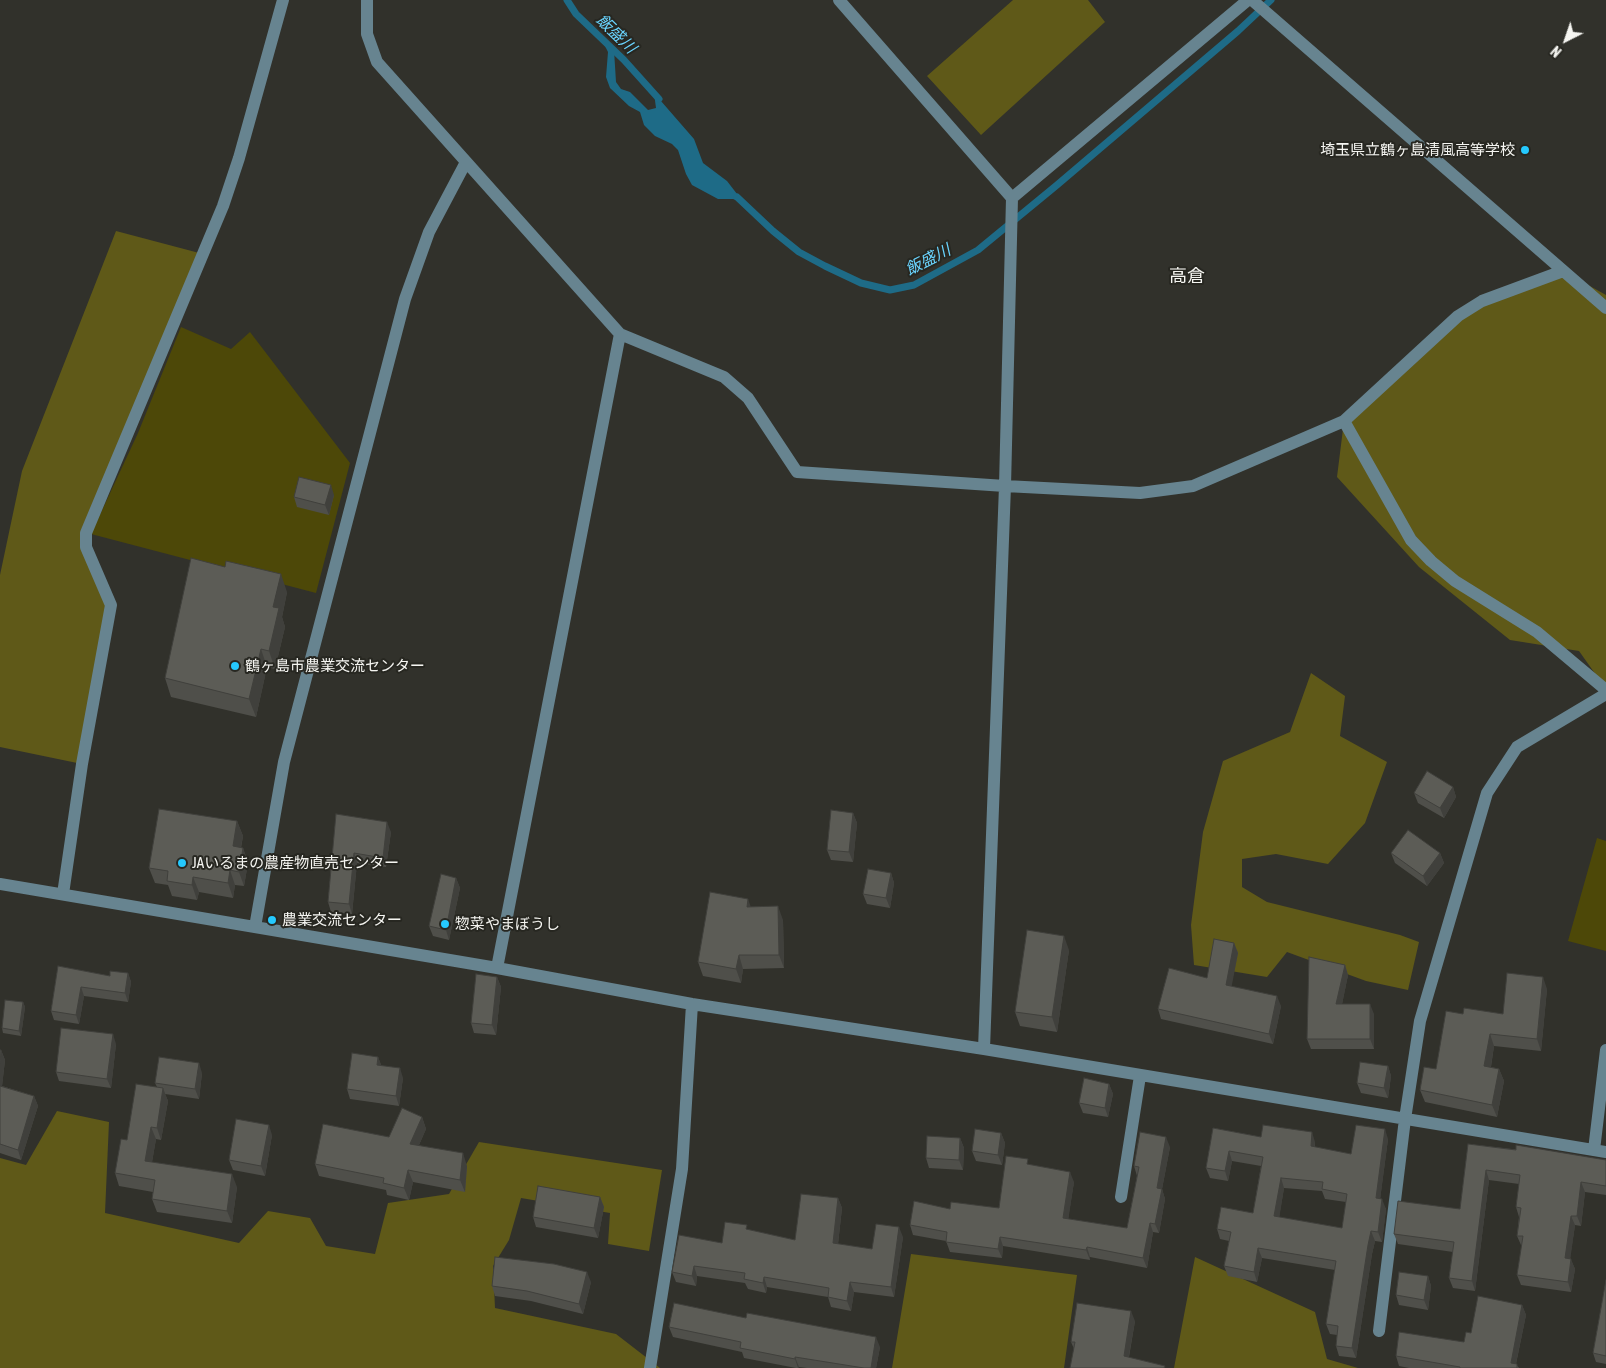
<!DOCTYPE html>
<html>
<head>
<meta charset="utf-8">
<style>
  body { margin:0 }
  #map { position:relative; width:1606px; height:1368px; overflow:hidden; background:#31312b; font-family:"Asap Condensed",sans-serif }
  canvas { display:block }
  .north { position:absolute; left:1541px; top:15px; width:50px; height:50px; -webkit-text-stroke:4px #272721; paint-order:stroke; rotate:221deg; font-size:14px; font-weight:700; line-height:20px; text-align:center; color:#f5f5f1 }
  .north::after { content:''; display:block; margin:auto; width:18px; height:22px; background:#f5f5f1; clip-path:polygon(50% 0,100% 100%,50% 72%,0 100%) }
</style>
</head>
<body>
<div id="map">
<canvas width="1606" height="1368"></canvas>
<div class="north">N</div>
</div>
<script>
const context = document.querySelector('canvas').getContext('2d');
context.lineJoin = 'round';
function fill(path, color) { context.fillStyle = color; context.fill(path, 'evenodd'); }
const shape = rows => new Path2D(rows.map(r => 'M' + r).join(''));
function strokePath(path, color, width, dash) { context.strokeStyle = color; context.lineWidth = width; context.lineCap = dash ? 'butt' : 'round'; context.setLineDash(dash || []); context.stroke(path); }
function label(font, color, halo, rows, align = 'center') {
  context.font = font + ' "Asap Condensed","Noto Sans JP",sans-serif'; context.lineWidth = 4; context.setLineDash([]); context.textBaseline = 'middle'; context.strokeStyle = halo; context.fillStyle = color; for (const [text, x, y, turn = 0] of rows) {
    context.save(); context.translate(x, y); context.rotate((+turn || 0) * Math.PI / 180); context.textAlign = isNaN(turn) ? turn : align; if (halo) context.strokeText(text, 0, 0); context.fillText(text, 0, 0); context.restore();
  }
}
const green = shape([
  [181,327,231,349,250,332,350,463,316,593,91,534,138,433],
  [1597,838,1606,841,1606,951,1568,941]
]);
const forest = shape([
  [1013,0,1088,0,1105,22,981,135,927,76],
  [116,231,203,254,86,533,111,605,82,764,0,747,0,575,22,471],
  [1563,271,1606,295,1606,689,1579,651,1510,640,1419,567,1337,477,1344,421,1458,316],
  [1311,673,1345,696,1340,736,1387,762,1365,823,1328,864,1276,854,1242,859,1242,887,1267,902,1400,935,1419,942,1408,990,1366,981,1287,952,1267,977,1194,965,1191,925,1203,832,1223,761,1290,732],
  [57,1111,109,1122,105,1213,239,1243,268,1211,310,1218,326,1246,375,1254,388,1203,449,1194,479,1142,662,1170,649,1251,608,1244,610,1213,521,1198,509,1240,493,1266,495,1308,616,1334,660,1368,0,1368,0,1158,26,1165],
  [911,1254,1077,1275,1064,1368,892,1368],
  [1195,1257,1315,1312,1327,1359,1358,1368,1174,1368]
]);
const water = shape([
  [600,36,614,50,616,82,621,89,630,92,648,110,656,108,654,93,694,139,703,163,727,181,744,203,733,199,718,199,692,185,686,174,678,150,672,144,655,136,644,125,640,112,629,106,610,88,606,77,608,52]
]);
const stream = shape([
  [567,0,576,14,624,60,659,99],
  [737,197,773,231,799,252,825,266,861,283,890,290,914,285,978,250,1057,185,1238,31,1271,0]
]);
const minor = shape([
  [367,0,367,34,377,62,620,334,724,377,748,398,797,472,1005,486,1140,493,1193,486,1344,421,1458,316,1482,301,1563,271],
  [839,0,1012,198,1005,486,984,1049],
  [1252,0,1606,308],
  [1012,198,1248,0],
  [1344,421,1411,540,1431,561,1455,581,1537,632,1606,690],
  [0,884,497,968,692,1004,984,1049,1606,1152],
  [63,894,82,764,111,605,86,547,86,533,223,206,239,158,283,0],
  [255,927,284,762,405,299,429,232,466,162],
  [497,968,620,334],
  [1594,1150,1606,1050],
  [1121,1197,1140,1076],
  [1379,1331,1405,1119,1420,1021,1487,793,1517,747,1606,694],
  [650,1368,682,1169,692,1004]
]);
const wall = shape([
  [334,495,329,515,297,507,294,497],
  [287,592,282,617,285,627,275,669,267,667,256,717,171,697,165,678],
  [1453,787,1456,797,1444,818,1418,803,1414,793],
  [853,813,857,823,853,862,831,860,827,850],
  [336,814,391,832,386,867,357,863,352,914,331,912,328,902],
  [237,821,243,836,241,848,243,848,248,863,244,886,235,885,233,898,199,892,197,900,172,896,168,885,155,883,149,868],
  [1391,853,1440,853,1444,863,1427,886,1395,863],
  [891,873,894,883,890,908,867,904,863,894],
  [456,878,460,888,449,940,433,936,429,926],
  [751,907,783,920,784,968,743,969,741,983,703,976,698,962],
  [1234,943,1238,953,1231,986,1281,1006,1273,1044,1161,1019,1158,1009,1207,978],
  [1069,950,1057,1032,1020,1026,1015,1012],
  [1345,965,1348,975,1342,1004,1374,1014,1374,1049,1311,1049,1307,1039],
  [58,966,110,976,128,973,131,982,128,1002,84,996,79,1024,54,1020,51,1011],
  [497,977,501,987,496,1035,474,1033,471,1023],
  [1547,989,1541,1051,1494,1046,1491,1067,1499,1069,1504,1081,1497,1117,1425,1102,1420,1090,1436,1069,1463,1014,1503,1014],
  [23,1002,25,1007,21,1036,3,1033,2,1028],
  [116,1044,111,1088,59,1081,56,1072],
  [0,1050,1,1050,5,1060,2,1086,34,1096,38,1106,21,1160,0,1153],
  [378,1057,381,1065,403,1078,399,1106,350,1099,347,1089],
  [1388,1066,1391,1076,1388,1098,1361,1093,1357,1083],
  [202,1073,199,1099,165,1094,168,1101,161,1140,156,1139,152,1162,237,1187,232,1223,157,1212,152,1199,153,1192,119,1186,115,1173,127,1140,157,1087,155,1083],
  [1109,1084,1113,1094,1108,1117,1083,1113,1079,1103],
  [422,1117,426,1129,419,1145,467,1166,465,1192,413,1182,409,1200,387,1195,386,1190,319,1176,315,1164,389,1137],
  [1213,1128,1261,1137,1315,1142,1315,1147,1351,1154,1388,1139,1380,1199,1386,1209,1382,1242,1375,1241,1372,1254,1356,1358,1339,1356,1336,1346,1337,1335,1330,1334,1326,1324,1335,1270,1262,1258,1257,1282,1228,1276,1224,1266,1229,1241,1220,1239,1217,1229,1253,1213,1261,1166,1232,1161,1228,1181,1210,1178,1206,1168],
  [1284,1188,1322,1191,1325,1199,1346,1202,1342,1228,1279,1217],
  [1001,1133,1005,1143,1002,1165,976,1161,972,1151],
  [272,1135,265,1176,233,1170,229,1160],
  [960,1138,964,1148,963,1170,929,1168,926,1158],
  [1468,1144,1606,1160,1606,1195,1585,1192,1581,1226,1575,1225,1570,1258,1575,1269,1571,1292,1521,1285,1517,1275,1522,1246,1521,1245,1517,1236,1519,1217,1516,1207,1519,1184,1489,1180,1475,1291,1453,1288,1449,1278,1453,1252,1398,1244,1394,1234,1460,1209],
  [1170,1147,1162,1189,1165,1199,1159,1233,1153,1232,1147,1268,1090,1257,1090,1260,1003,1246,1002,1258,950,1252,946,1241,913,1235,910,1225,999,1208,1030,1165,1074,1182,1068,1219,1127,1228,1137,1176,1134,1166],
  [600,1197,604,1207,598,1238,536,1227,533,1217],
  [838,1198,842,1208,838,1244,872,1249,903,1237,894,1297,854,1292,851,1311,831,1307,828,1297,767,1287,766,1293,748,1289,745,1283,697,1276,696,1286,676,1282,672,1272,722,1243,749,1230,795,1240],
  [1428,1276,1431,1286,1428,1310,1399,1305,1396,1295],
  [1606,1280,1606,1364,1596,1362,1593,1353],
  [591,1282,583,1314,531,1301,495,1296,492,1286],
  [1522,1305,1526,1315,1516,1364,1519,1368,1409,1368,1399,1366,1396,1356,1464,1342,1471,1333],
  [1135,1321,1129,1357,1074,1349,1071,1342],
  [669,1327,880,1347,876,1368,807,1368,799,1367,798,1368,796,1368,744,1358,742,1352,673,1337]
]);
const shadedWall = shape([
  [331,485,334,495,329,515,325,505],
  [281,574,287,592,282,617,285,627,275,669,269,651,273,607],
  [261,649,267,667,256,717,249,699],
  [1453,787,1456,797,1444,818,1440,808],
  [853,813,857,823,853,862,849,852],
  [237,821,243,836,238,861,233,846],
  [387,822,391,832,386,867,383,858],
  [243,848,248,863,244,886,239,872],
  [354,853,357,863,352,914,349,904],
  [1440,853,1444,863,1427,886,1423,876],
  [230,870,235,885,233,898,228,883],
  [891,873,894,883,890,908,886,898],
  [193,877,199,892,197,900,192,885],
  [456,878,460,888,449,940,446,930],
  [748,899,753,913,747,907],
  [778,906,783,920,784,968,779,955],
  [1064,936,1069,950,1057,1032,1052,1017],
  [1234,943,1238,953,1230,995,1226,985],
  [739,955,743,969,741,983,736,969],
  [1345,965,1348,975,1340,1014,1336,1004],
  [128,973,131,982,128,1002,125,993],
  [497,977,501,987,496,1035,492,1025],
  [1543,977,1547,989,1541,1051,1537,1039],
  [81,987,84,996,79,1024,76,1015],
  [1277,996,1281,1006,1273,1044,1269,1034],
  [23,1002,25,1007,21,1036,19,1031],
  [1370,1004,1374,1014,1374,1049,1370,1039],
  [113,1034,116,1044,111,1088,107,1079],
  [1490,1034,1494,1046,1489,1078,1484,1066],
  [1,1050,5,1060,1,1095,0,1091,0,1064],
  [378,1057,382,1067,377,1065],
  [199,1063,202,1073,199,1099,195,1089],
  [1388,1066,1391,1076,1388,1098,1384,1088],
  [400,1068,403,1078,399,1106,396,1096],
  [1499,1069,1504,1081,1497,1117,1492,1105],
  [1109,1084,1113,1094,1108,1117,1105,1108],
  [163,1088,168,1101,161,1140,157,1128],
  [34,1096,38,1106,21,1160,18,1150],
  [422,1117,426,1129,414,1156,410,1144],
  [269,1125,272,1135,265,1176,261,1166],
  [151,1127,156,1139,150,1173,145,1161],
  [1385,1129,1388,1139,1379,1208,1376,1198],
  [1312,1132,1315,1142,1314,1156,1311,1146],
  [1001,1133,1005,1143,1002,1165,998,1155],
  [1166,1137,1170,1147,1162,1189,1165,1199,1159,1233,1155,1224,1157,1188],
  [960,1138,964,1148,963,1170,959,1160],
  [1229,1151,1232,1161,1228,1181,1225,1171],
  [463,1153,467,1166,465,1192,460,1180],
  [408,1170,413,1182,409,1200,404,1188],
  [1486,1170,1489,1180,1475,1291,1472,1281],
  [1070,1172,1074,1182,1067,1228,1063,1218],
  [232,1174,237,1187,232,1223,227,1211],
  [1281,1178,1284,1188,1278,1226,1274,1216],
  [1581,1182,1585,1192,1581,1226,1577,1216],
  [600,1197,604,1207,598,1238,594,1228],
  [838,1198,842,1208,837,1253,833,1243],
  [1382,1199,1386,1209,1382,1242,1378,1232],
  [1571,1216,1575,1225,1569,1268,1565,1258],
  [1150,1223,1153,1232,1147,1268,1143,1258],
  [899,1227,903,1237,894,1297,891,1287],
  [1371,1231,1375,1241,1372,1254,1356,1358,1352,1348,1368,1245],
  [1000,1237,1003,1246,1002,1258,998,1249],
  [1087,1247,1090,1257,1090,1260,1086,1250],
  [1258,1248,1262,1258,1257,1282,1254,1272],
  [1571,1259,1575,1269,1571,1292,1568,1282],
  [694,1266,697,1276,696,1286,692,1276],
  [587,1272,591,1282,583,1314,579,1304],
  [1428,1276,1431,1286,1428,1310,1424,1300],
  [764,1277,767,1287,766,1293,763,1283],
  [850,1282,854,1292,851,1311,847,1301],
  [1522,1305,1526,1315,1515,1368,1511,1363],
  [1131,1311,1135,1321,1127,1366,1124,1356],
  [876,1337,880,1347,876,1368,871,1368],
  [795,1357,799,1367,798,1368,795,1359]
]);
const building = shape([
  [299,477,331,485,325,505,294,497,299,477],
  [191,558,225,567,226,561,281,574,273,607,279,608,269,651,261,649,249,699,165,678,191,558],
  [1427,771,1453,787,1440,808,1414,793,1427,771],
  [159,809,237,821,233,846,243,848,239,872,230,870,228,883,193,877,192,885,167,881,168,871,149,868,159,809],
  [831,810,853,813,849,852,827,850,831,810],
  [336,814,387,822,383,858,354,853,349,904,328,902,336,814],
  [1408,830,1440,853,1423,876,1391,853,1408,830],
  [868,869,891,873,886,898,863,894,868,869],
  [441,874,456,878,446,930,429,926,441,874],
  [710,892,748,899,747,907,778,906,779,955,739,955,736,969,698,962,710,892],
  [1027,930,1064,936,1052,1017,1015,1012,1027,930],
  [1214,939,1234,943,1226,985,1277,996,1269,1034,1158,1009,1169,968,1207,978,1214,939],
  [1309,957,1345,965,1336,1004,1370,1004,1370,1039,1307,1039,1309,957],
  [58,966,110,976,110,971,128,973,125,993,81,987,76,1015,51,1011,58,966],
  [1507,973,1543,977,1537,1039,1490,1034,1484,1066,1499,1069,1492,1105,1420,1090,1424,1067,1436,1069,1446,1011,1463,1014,1464,1008,1503,1014,1507,973],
  [476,974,497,977,492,1025,471,1023,476,974],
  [5,1000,23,1002,19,1031,2,1028,5,1000],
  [61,1028,113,1034,107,1079,56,1072,61,1028],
  [0,1050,1,1050,0,1064,0,1050],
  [352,1053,378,1057,377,1065,400,1068,396,1096,347,1089,352,1053],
  [159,1057,199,1063,195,1089,155,1083,159,1057],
  [1360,1062,1388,1066,1384,1088,1357,1083,1360,1062],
  [1084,1078,1109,1084,1105,1108,1079,1103,1084,1078],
  [136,1084,163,1088,157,1128,151,1127,145,1161,232,1174,227,1211,152,1199,155,1180,115,1173,121,1139,127,1140,136,1084],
  [0,1086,34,1096,18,1150,0,1144,0,1086],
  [402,1108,422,1117,410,1144,463,1153,460,1180,408,1170,404,1188,383,1183,384,1178,315,1164,323,1124,389,1137,402,1108],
  [236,1119,269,1125,261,1166,229,1160,236,1119],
  [1263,1125,1312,1132,1311,1146,1351,1154,1356,1125,1385,1129,1376,1198,1382,1199,1378,1232,1371,1231,1368,1245,1352,1348,1336,1346,1338,1326,1326,1324,1336,1261,1258,1248,1254,1272,1224,1266,1231,1232,1217,1229,1221,1207,1253,1213,1263,1157,1229,1151,1225,1171,1206,1168,1213,1128,1261,1137,1263,1125],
  [1281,1178,1323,1182,1322,1189,1347,1194,1342,1228,1274,1216,1281,1178],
  [975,1129,1001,1133,998,1155,972,1151,975,1129],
  [1140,1132,1166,1137,1157,1188,1162,1189,1155,1224,1150,1223,1143,1258,1087,1247,1086,1250,1000,1237,998,1249,946,1242,947,1232,910,1225,914,1201,950,1209,951,1202,999,1208,1006,1156,1028,1159,1027,1164,1070,1172,1063,1218,1127,1228,1139,1167,1134,1166,1140,1132],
  [927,1136,960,1138,959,1160,926,1158,927,1136],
  [1468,1144,1516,1150,1516,1145,1606,1160,1606,1186,1581,1182,1577,1216,1571,1216,1565,1258,1571,1259,1568,1282,1517,1275,1523,1236,1517,1236,1521,1208,1516,1207,1520,1175,1486,1170,1472,1281,1449,1278,1454,1242,1394,1234,1398,1201,1460,1209,1468,1144],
  [538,1186,600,1197,594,1228,533,1217,538,1186],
  [801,1194,838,1198,833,1243,872,1249,876,1224,899,1227,891,1287,850,1282,847,1301,828,1297,829,1288,764,1277,763,1283,744,1279,745,1273,694,1266,692,1276,672,1272,679,1235,722,1243,725,1222,747,1225,746,1229,795,1240,801,1194],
  [495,1257,554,1264,587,1272,579,1304,527,1291,492,1286,495,1257],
  [1399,1272,1428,1276,1424,1300,1396,1295,1399,1272],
  [1606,1280,1606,1356,1593,1353,1606,1280],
  [1478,1296,1522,1305,1511,1363,1517,1364,1517,1368,1460,1368,1460,1367,1396,1356,1399,1332,1464,1342,1466,1332,1471,1333,1478,1296],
  [674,1303,746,1318,747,1313,876,1337,871,1368,864,1368,795,1357,795,1359,740,1348,741,1342,669,1327,674,1303],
  [1077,1303,1131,1311,1124,1356,1165,1366,1164,1368,1070,1368,1075,1342,1071,1342,1077,1303]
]);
const markers = [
  [1525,150,5,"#25c9fe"],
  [235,666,5,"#25c9fe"],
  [182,863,5,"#25c9fe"],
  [272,920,5,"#25c9fe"],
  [445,924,5,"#25c9fe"]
];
const poiNames = [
  ["埼玉県立鶴ヶ島清風高等学校",1515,150,"right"],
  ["鶴ヶ島市農業交流センター",245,666],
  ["JAいるまの農産物直売センター",192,863],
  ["農業交流センター",282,920],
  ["惣菜やまぼうし",455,924]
];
const waterNames = [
  ["飯盛川",616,34,44],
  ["飯盛川",928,260,-27]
];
const quarterNames = [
  ["高倉",1187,276]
];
fill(green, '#4d4808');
fill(forest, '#5f5918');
fill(water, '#1e6b87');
strokePath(stream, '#1e6b87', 7);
strokePath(minor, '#678490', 12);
fill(wall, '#4f4f4a');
fill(shadedWall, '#40403c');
fill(building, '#5c5c56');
strokePath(building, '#40403c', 1);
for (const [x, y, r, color] of markers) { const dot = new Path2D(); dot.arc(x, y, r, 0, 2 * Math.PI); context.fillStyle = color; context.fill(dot); strokePath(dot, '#272721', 2); }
label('15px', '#f5f5f1', '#272721', poiNames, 'left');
label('italic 16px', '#6ad4fe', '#272721', waterNames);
label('18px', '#f5f5f1', '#272721', quarterNames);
</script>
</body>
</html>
